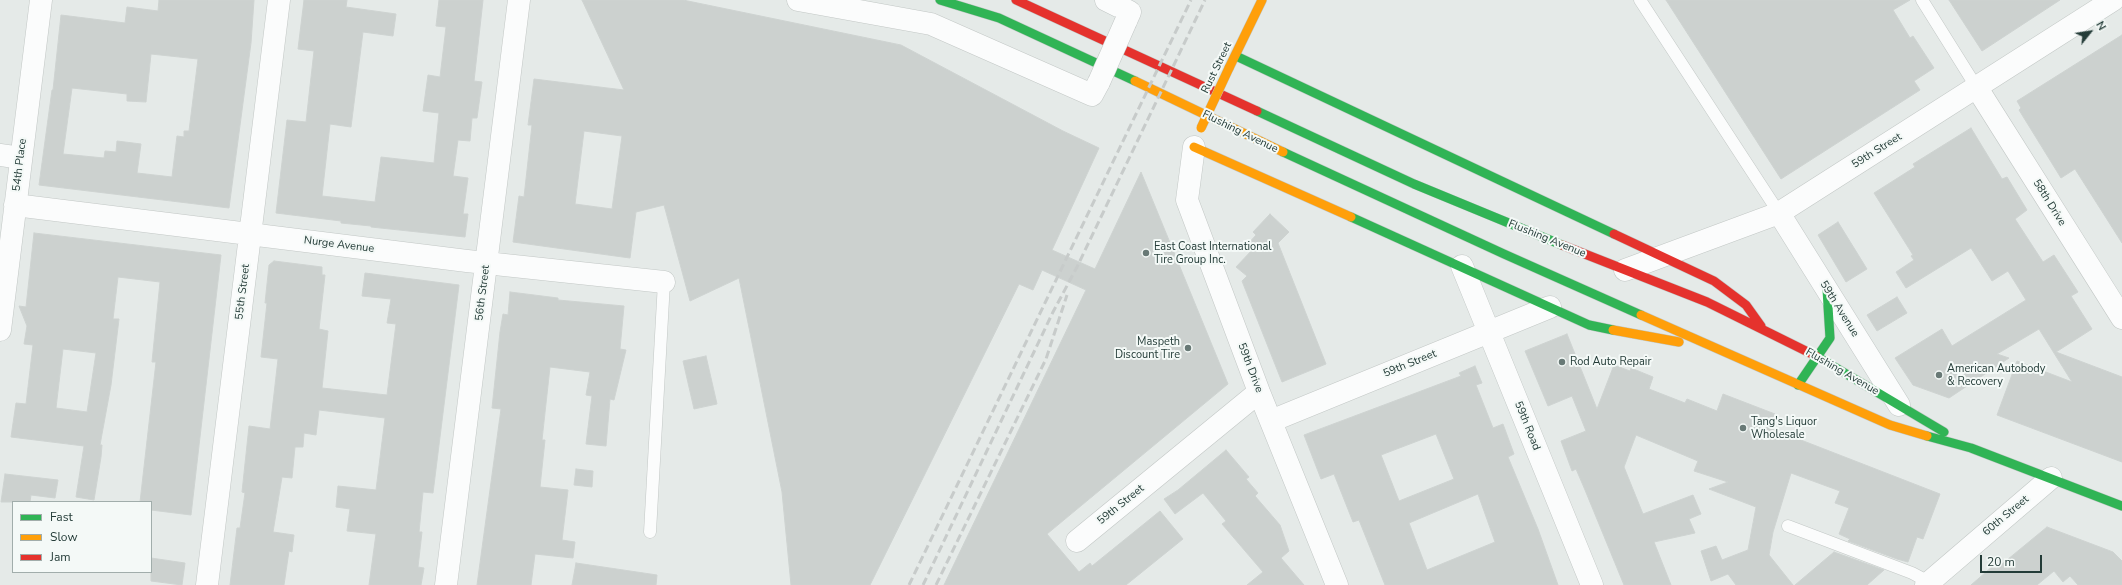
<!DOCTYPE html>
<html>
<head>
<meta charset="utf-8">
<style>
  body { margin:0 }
  #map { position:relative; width:2122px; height:585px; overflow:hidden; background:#e5eae8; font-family:"Nunito Sans",sans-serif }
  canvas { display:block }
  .legend { position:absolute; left:12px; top:501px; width:140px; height:72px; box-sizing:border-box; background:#f4f9f7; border:1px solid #a1adab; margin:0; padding:5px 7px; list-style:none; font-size:12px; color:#243c38 }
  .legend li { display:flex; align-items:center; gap:8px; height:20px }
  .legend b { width:20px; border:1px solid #a1adab }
  .north { position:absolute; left:2070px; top:12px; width:40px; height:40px; -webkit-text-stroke:3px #f4f9f7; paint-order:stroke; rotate:60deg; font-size:11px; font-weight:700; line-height:16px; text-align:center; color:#243c38 }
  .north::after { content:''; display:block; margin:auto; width:14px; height:18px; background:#243c38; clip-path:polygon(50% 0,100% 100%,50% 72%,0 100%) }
  .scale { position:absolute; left:1980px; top:555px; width:62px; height:18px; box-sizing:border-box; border:2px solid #243c38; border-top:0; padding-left:5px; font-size:12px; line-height:14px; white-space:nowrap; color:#243c38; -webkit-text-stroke:3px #f4f9f7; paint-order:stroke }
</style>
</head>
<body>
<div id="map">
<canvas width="2122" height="585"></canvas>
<ul class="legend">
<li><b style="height:5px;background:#30b455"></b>Fast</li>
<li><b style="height:5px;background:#ff9f0a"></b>Slow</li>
<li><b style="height:5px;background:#e5322d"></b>Jam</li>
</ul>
<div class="north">N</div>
<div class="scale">20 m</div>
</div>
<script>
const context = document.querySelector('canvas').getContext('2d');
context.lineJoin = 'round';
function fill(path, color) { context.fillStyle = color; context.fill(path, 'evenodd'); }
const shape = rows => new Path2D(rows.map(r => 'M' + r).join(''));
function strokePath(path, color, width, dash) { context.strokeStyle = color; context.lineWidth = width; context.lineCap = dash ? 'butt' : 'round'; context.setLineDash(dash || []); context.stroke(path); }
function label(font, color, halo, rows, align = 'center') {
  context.font = font + ' "Nunito Sans",sans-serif'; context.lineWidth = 4; context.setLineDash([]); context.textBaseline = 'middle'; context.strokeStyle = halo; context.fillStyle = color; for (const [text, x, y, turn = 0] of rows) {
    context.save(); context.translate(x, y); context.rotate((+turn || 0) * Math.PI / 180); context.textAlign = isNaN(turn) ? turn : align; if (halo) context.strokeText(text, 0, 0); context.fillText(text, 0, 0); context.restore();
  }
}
const building = shape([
  [159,0,254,0,251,43,229,208,39,185,52,90,53,90,61,15,125,23,127,7,158,11,159,0],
  [151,54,198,59,189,131,184,131,184,137,177,136,172,177,137,173,141,144,117,141,116,152,105,151,104,158,63,154,72,88,127,94,127,101,146,102,151,54],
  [304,0,347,0,346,7,396,14,393,36,363,32,351,127,330,124,322,196,375,202,381,157,434,163,439,113,423,111,428,75,440,77,446,27,436,26,439,0,483,0,474,81,482,82,477,118,472,118,470,141,458,140,453,176,468,178,463,214,468,214,465,237,371,227,371,226,341,223,341,221,276,213,287,120,306,122,310,86,314,51,298,49,304,0],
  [582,0,683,0,901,45,1063,131,1099,148,1052,250,1095,269,1141,172,1228,384,1047,534,1079,572,1090,563,1092,566,1160,511,1183,539,1126,585,944,585,1086,290,1042,270,1033,290,1019,284,870,585,791,585,782,492,739,278,690,301,664,205,636,212,630,258,513,242,519,196,524,197,532,125,528,125,534,79,624,90,582,0],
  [584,131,622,136,612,209,575,204,584,131],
  [1666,0,1910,0,1893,10,1910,38,1913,36,1934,68,1914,81,1920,90,1781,179,1666,0],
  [1949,0,2060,0,1982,51,1949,0],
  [2122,35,2122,243,2075,169,2061,178,2019,110,2021,108,2017,101,2122,35],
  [1971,128,2002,179,2007,177,2027,210,2015,219,2043,262,2054,255,2078,292,2071,296,2092,329,2056,352,2122,377,2122,462,1997,415,2017,361,2072,382,2039,329,1997,354,2009,358,1949,398,1913,385,1895,358,1942,329,1952,346,2026,300,2008,271,1992,281,1971,248,1906,288,1896,272,1914,260,1911,256,1913,255,1874,193,1915,167,1913,164,1971,128],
  [1270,214,1289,232,1278,243,1326,364,1282,382,1242,281,1247,276,1236,267,1252,250,1247,245,1256,235,1253,232,1270,214],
  [1838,222,1867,269,1846,282,1818,235,1838,222],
  [34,233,221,255,191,515,151,510,151,502,140,502,156,362,152,362,160,282,118,277,113,319,119,319,111,385,100,445,102,445,101,457,94,500,76,497,84,446,11,437,16,403,26,404,33,345,24,344,27,326,19,306,26,307,34,233],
  [63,349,96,353,87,412,56,408,63,349],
  [274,261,322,267,322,275,325,275,319,329,328,331,322,388,387,395,396,324,387,323,391,299,362,296,365,273,459,285,433,493,423,492,419,532,422,532,418,567,424,568,421,585,369,585,376,534,347,531,350,509,336,507,338,486,376,490,385,418,319,410,316,435,304,433,303,447,295,447,292,478,282,477,273,532,294,535,292,552,289,551,284,585,230,585,237,528,240,528,245,493,242,492,249,426,270,429,278,359,261,357,267,303,265,303,269,265,274,261],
  [510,292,558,298,558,300,624,306,620,349,626,350,614,400,610,399,606,446,586,444,592,396,586,395,590,372,550,367,542,440,545,440,540,487,568,490,562,540,575,542,573,558,535,554,531,585,477,585,501,409,492,408,500,332,503,314,508,315,510,292],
  [1897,297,1907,313,1877,331,1867,315,1897,297],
  [1567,334,1597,409,1614,365,1630,371,1631,368,1653,377,1649,389,1685,403,1687,399,1717,411,1723,394,1775,414,1770,428,1940,494,1923,539,1917,537,1908,562,1897,559,1848,541,1850,539,1839,534,1849,508,1835,503,1840,491,1791,473,1773,532,1769,555,1793,585,1736,585,1728,574,1711,581,1701,551,1716,546,1722,560,1748,550,1756,507,1709,489,1728,482,1694,471,1698,461,1636,435,1624,467,1643,514,1693,495,1701,514,1689,519,1695,533,1654,542,1671,585,1624,585,1585,490,1576,469,1572,471,1561,441,1586,431,1572,396,1548,406,1525,351,1567,334],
  [706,356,717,404,694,409,683,361,706,356],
  [1475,366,1482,383,1476,385,1493,428,1503,424,1514,454,1508,457,1538,529,1558,585,1385,585,1359,520,1353,522,1334,474,1321,479,1304,435,1461,376,1459,373,1475,366],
  [1436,434,1454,479,1399,501,1381,455,1436,434],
  [1478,494,1495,542,1427,570,1409,523,1478,494],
  [1226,450,1249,477,1246,479,1258,493,1255,496,1280,525,1289,551,1281,558,1304,585,1247,585,1263,572,1222,524,1226,521,1203,493,1175,514,1164,499,1178,490,1226,450],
  [576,469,593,471,592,487,574,485,576,469],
  [5,474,58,480,55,498,31,495,30,502,1,502,5,474],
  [2047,527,2113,552,2122,561,2122,585,2078,585,2070,576,2063,582,2054,571,2037,585,1971,585,1993,566,1996,569,2047,527],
  [1834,552,1884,570,1867,585,1795,585,1834,552],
  [151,558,185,563,182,585,151,581,151,558],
  [576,563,657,575,656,585,572,585,576,563]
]);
const lane = shape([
  [1640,0,1779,213],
  [1922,0,1977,88],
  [1788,526,1912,573,1929,582],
  [650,532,664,282]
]);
const street = shape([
  [798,0,931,24,1092,95,1099,82],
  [1106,0,1130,12,1126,21],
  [1977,88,2122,318],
  [1194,147,1187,200,1259,392,1337,585],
  [0,155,21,158],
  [15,205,467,261,664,282],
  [1779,213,1899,405],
  [1462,266,1592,585],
  [1625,270,1779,213,2113,0],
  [0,330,41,0],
  [1271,421,1550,307],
  [1077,541,1259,392],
  [207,585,279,0],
  [446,585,519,0],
  [1926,585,2051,478]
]);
const fast = shape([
  [940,0,999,18,1135,81],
  [1236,56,1614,234],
  [1257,111,1414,184,1562,245],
  [1283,152,1504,254,1641,315],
  [1351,217,1589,325,1613,330],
  [1816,356,1944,432],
  [1798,385,1830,338,1827,290],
  [1927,436,1971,448,2122,506]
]);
const slow = shape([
  [1229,68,1262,0],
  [1135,81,1283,152],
  [1194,147,1351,217],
  [1641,315,1890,425,1927,436],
  [1613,330,1679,342]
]);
const jam = shape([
  [1016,0,1257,111],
  [1614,234,1714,281,1746,305,1761,326],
  [1562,245,1707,302,1816,356]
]);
const rail = shape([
  [909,585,1191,0],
  [923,585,1053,312,1077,267,1205,0],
  [936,585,1046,359,1067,295]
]);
const streetBridge = shape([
  [1099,82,1126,21]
]);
const slowBridge = shape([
  [1201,128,1229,68]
]);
const markers = [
  [1146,253,4,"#687976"],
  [1188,348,4,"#687976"],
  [1562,362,4,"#687976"],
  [1939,375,4,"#687976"],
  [1743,428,4,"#687976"]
];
const streetNames = [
  ["Rust Street",1217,68,-64],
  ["Flushing Avenue",1240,132,26],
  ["59th Street",1877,151,-32],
  ["54th Place",20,165,-83],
  ["58th Drive",2049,203,58],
  ["Flushing Avenue",1547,239,22],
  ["Nurge Avenue",339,245,7],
  ["55th Street",243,292,-83],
  ["56th Street",483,293,-83],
  ["59th Avenue",1839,309,58],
  ["59th Street",1410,364,-22],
  ["59th Drive",1250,368,69],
  ["Flushing Avenue",1842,372,30],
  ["59th Road",1527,426,68],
  ["59th Street",1121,505,-39],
  ["60th Street",2006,516,-40]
];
const poiNames = [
  ["East Coast International",1154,247],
  ["Tire Group Inc.",1154,260],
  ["Maspeth",1180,342,"right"],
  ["Discount Tire",1180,355,"right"],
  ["Rod Auto Repair",1570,362],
  ["American Autobody",1947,369],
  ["& Recovery",1947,382],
  ["Tang's Liquor",1751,422],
  ["Wholesale",1751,435]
];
fill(building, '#ccd1cf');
strokePath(building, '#ced3d1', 1);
strokePath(lane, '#c2c7c5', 13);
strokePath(street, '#c2c7c5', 23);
strokePath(fast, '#c1c7c5', 10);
strokePath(slow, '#c1c7c5', 10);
strokePath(jam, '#c1c7c5', 10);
strokePath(lane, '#fbfcfc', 12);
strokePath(street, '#fbfcfc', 22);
strokePath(fast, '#30b455', 9);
strokePath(slow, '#ff9f0a', 9);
strokePath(jam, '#e5322d', 9);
strokePath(rail, '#c7cbca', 3, [8, 4]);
strokePath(streetBridge, '#c2c7c5', 23, []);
strokePath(slowBridge, '#c1c7c5', 10, []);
strokePath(streetBridge, '#fbfcfc', 22);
strokePath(slowBridge, '#ff9f0a', 9);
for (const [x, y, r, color] of markers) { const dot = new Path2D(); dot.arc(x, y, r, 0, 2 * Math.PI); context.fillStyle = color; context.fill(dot); strokePath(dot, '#f4f9f7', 1.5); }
label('11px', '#243c38', '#f4f9f7', streetNames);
label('11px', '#243c38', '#f4f9f7', poiNames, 'left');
</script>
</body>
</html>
